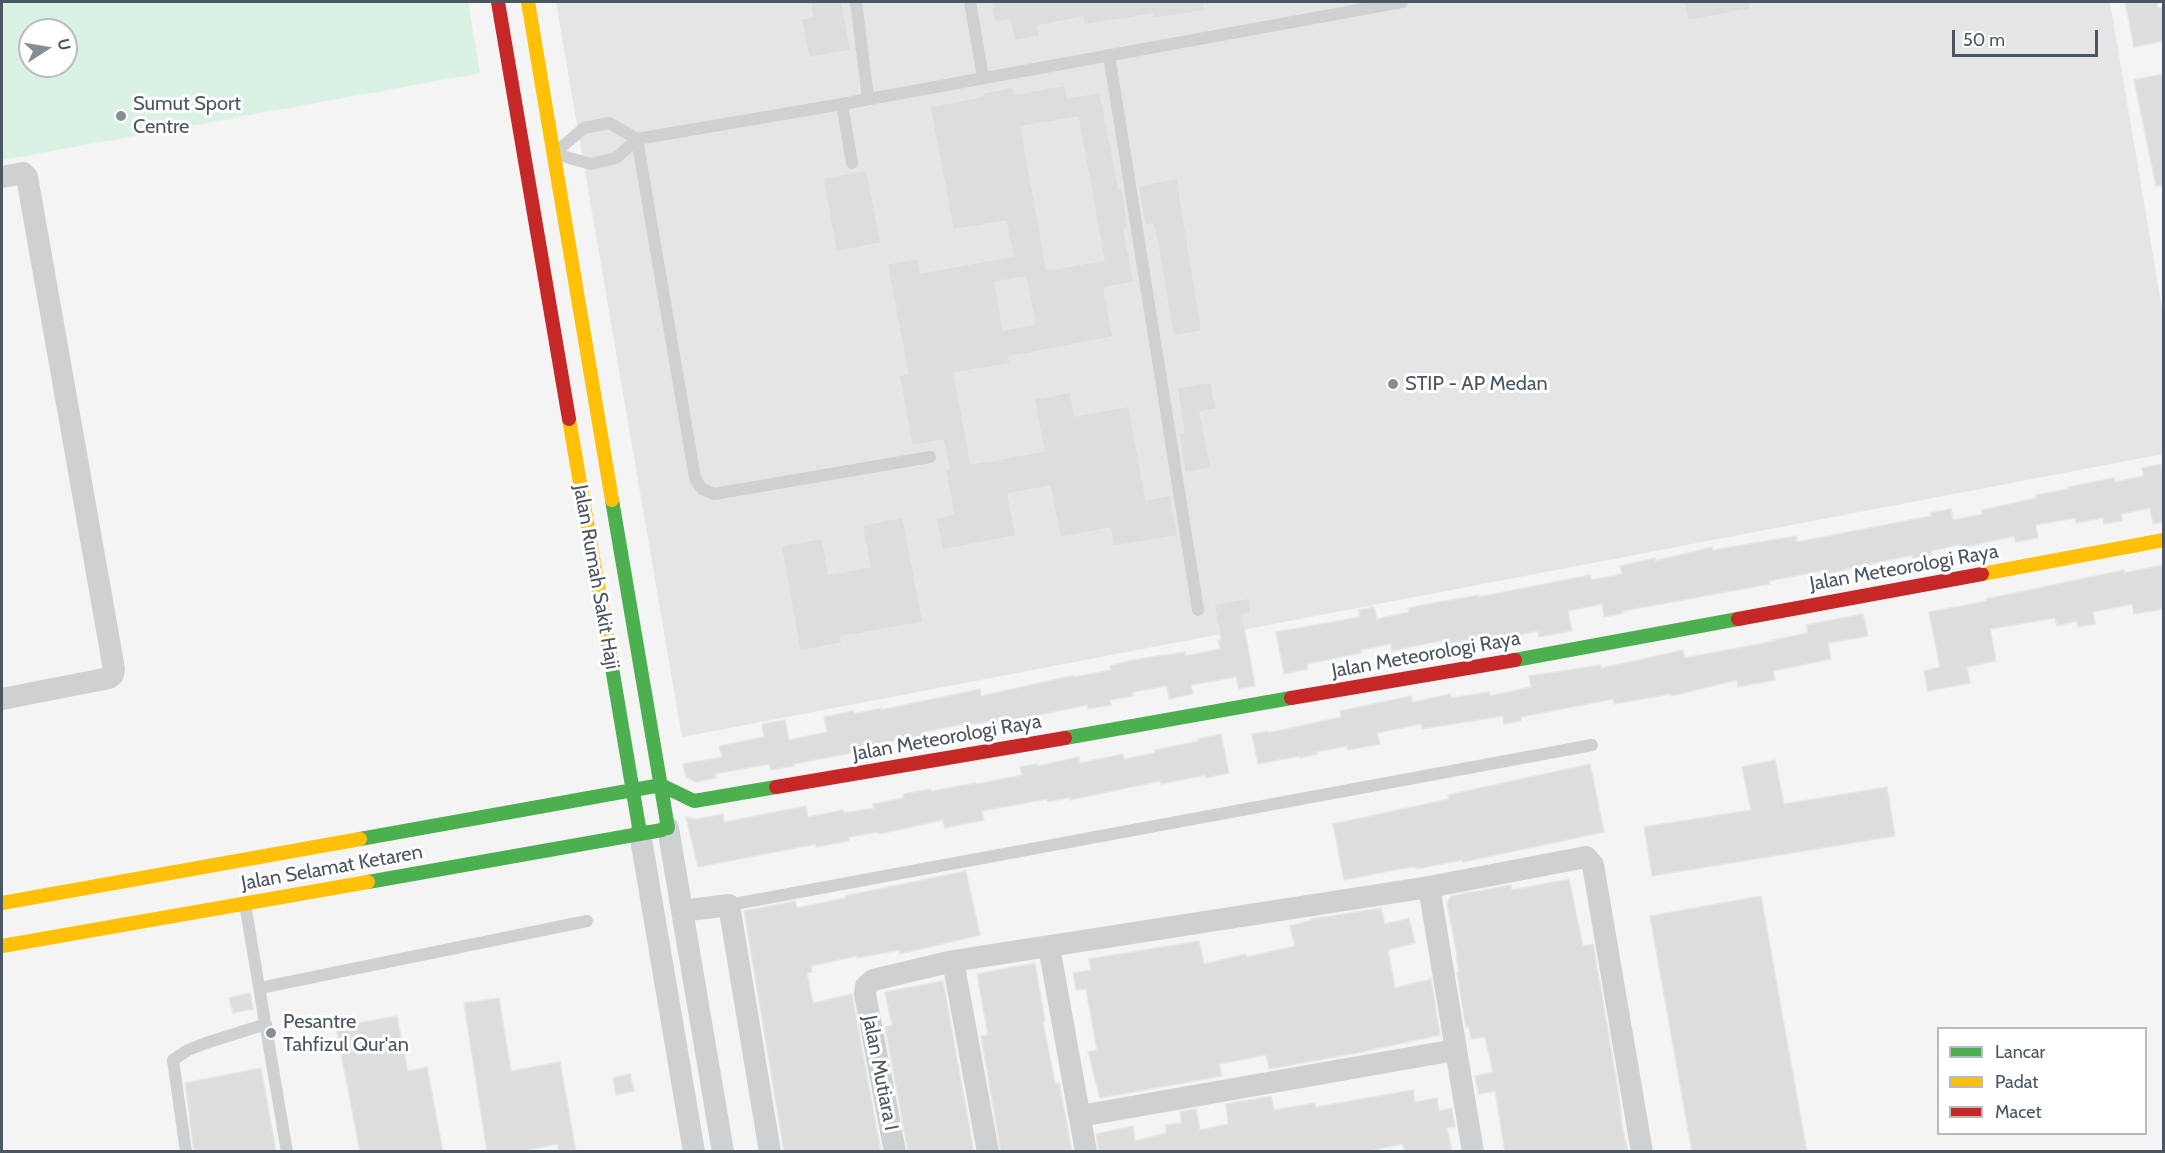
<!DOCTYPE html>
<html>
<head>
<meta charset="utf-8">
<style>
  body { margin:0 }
  #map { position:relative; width:2165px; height:1153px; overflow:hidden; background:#f4f4f4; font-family:Cabin,sans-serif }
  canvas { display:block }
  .frame { position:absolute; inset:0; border:3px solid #4a5661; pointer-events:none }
  .legend { position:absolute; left:1937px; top:1027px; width:210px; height:108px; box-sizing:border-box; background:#fff; border:2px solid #b7bbc0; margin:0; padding:8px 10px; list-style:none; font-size:18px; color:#4a5661 }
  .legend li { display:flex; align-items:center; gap:12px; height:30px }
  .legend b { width:30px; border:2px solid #b7bbc0 }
  .north { position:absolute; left:18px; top:18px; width:60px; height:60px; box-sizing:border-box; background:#fff; border:2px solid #b7bbc0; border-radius:50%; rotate:78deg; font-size:16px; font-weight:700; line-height:24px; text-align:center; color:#4a5661 }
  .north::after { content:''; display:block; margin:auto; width:21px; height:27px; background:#868d94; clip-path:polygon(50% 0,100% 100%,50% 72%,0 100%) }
  .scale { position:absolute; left:1952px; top:30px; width:146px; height:27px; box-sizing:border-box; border:3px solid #4a5661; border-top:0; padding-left:8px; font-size:18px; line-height:21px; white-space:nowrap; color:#4a5661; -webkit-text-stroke:4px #fff; paint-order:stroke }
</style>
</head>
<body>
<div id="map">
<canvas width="2165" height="1153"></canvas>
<div class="frame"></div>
<ul class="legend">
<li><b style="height:8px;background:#4caf50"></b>Lancar</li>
<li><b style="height:8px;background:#ffc107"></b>Padat</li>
<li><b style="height:8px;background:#c62828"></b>Macet</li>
</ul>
<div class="north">U</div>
<div class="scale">50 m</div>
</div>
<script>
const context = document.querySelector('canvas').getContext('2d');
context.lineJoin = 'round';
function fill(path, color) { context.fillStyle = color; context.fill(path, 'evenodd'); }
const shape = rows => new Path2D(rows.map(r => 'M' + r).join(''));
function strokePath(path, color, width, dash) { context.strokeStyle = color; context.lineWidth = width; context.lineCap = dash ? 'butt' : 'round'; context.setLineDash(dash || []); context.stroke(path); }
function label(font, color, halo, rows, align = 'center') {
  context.font = font + ' Cabin,sans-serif'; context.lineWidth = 6; context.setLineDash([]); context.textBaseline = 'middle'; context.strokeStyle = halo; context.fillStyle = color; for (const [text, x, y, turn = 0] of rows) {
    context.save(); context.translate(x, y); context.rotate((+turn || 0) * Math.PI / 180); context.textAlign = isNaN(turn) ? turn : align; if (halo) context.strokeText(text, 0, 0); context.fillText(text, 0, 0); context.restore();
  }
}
const education = shape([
  [556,2,2110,2,2163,315,2163,454,682,737]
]);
const green = shape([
  [2,2,468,2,480,73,2,160],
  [30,30,66,30,66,66,30,66]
]);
const building = shape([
  [810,2,842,2,851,50,809,58,801,19,813,17,810,2],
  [991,2,1204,2,1205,11,1154,18,1153,14,1084,25,1083,17,1038,26,1040,36,1014,41,1010,20,995,22,991,2],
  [1684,2,1749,2,1750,9,1688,21,1684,2],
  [2125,2,2157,2,2158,8,2163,7,2163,41,2134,47,2125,2],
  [2163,74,2163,186,2156,186,2134,80,2163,74],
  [1065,85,1068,98,1100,92,1119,189,1122,188,1128,228,1124,229,1134,282,1104,288,1113,337,1009,357,1010,364,954,373,971,464,1044,451,1034,399,1070,392,1075,416,1129,406,1146,500,1170,495,1178,536,1114,546,1110,528,1060,538,1050,486,1008,494,1016,536,942,550,936,518,954,514,945,469,949,469,943,440,912,446,899,375,908,374,887,264,917,258,920,273,1013,256,1006,221,953,230,930,107,983,96,982,93,1013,87,1015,94,1065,85],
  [1078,117,1104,260,1047,270,1021,127,1078,117],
  [1026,277,1035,324,1003,330,995,282,1026,277],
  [867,170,881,243,836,252,823,178,867,170],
  [1177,178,1202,331,1173,336,1157,240,1153,224,1145,225,1138,186,1177,178],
  [1211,382,1216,409,1200,412,1211,468,1185,473,1179,433,1184,432,1177,388,1211,382],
  [2161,464,2163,475,2163,522,2153,524,2150,508,2121,514,2122,521,2104,524,2103,518,2076,523,2075,518,2036,525,2038,538,2016,542,2014,536,1961,548,1960,544,1931,551,1932,554,1913,558,1912,555,1822,575,1821,571,1769,581,1770,584,1623,611,1624,613,1604,617,1602,604,1568,611,1572,631,1539,637,1538,631,1493,640,1492,635,1449,644,1448,639,1392,651,1391,644,1361,650,1361,653,1307,664,1308,669,1284,674,1276,632,1360,617,1359,610,1374,607,1377,619,1409,612,1408,608,1434,603,1479,595,1479,597,1590,575,1591,580,1622,574,1620,566,1655,558,1655,561,1712,547,1713,550,1796,536,1797,542,1931,516,1930,513,1951,509,1953,520,1983,514,1982,510,2036,498,2036,495,2069,489,2068,487,2114,478,2115,482,2144,476,2142,468,2161,464],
  [903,517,923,622,841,637,842,643,800,651,781,546,822,538,829,574,870,567,862,525,903,517],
  [2163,565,2163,609,2134,614,2132,604,2093,612,2095,624,2078,627,2077,621,2057,626,2055,618,1990,629,1996,661,1967,667,1970,683,1928,691,1924,671,1940,667,1929,612,1987,601,1986,599,2124,570,2124,573,2163,565],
  [1249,598,1251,613,1242,615,1255,686,1239,689,1236,677,1191,685,1193,694,1169,699,1167,686,1133,692,1133,696,1110,700,1111,705,1088,709,1087,705,1015,720,1015,723,997,726,996,720,963,726,963,724,925,732,925,736,902,741,902,739,860,748,861,751,794,764,794,766,771,770,769,764,715,774,716,778,696,782,686,777,683,764,722,757,719,746,764,737,762,724,785,720,789,740,827,732,824,717,853,711,854,714,881,708,881,710,980,689,981,696,1075,675,1075,677,1111,670,1110,666,1133,660,1185,652,1185,656,1220,649,1218,640,1221,640,1214,604,1249,598],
  [1863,614,1868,636,1828,643,1831,659,1773,671,1775,680,1738,687,1737,680,1671,696,1671,694,1614,704,1613,699,1521,717,1521,721,1504,724,1503,716,1422,729,1421,724,1377,733,1380,744,1348,750,1347,746,1316,752,1317,754,1300,758,1300,756,1258,764,1252,734,1268,731,1268,733,1341,717,1340,711,1411,696,1413,702,1450,694,1451,698,1489,692,1490,696,1531,687,1529,676,1601,665,1602,668,1683,650,1685,658,1774,641,1773,640,1808,633,1806,625,1863,614],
  [1221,734,1229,773,1206,778,1205,775,1161,784,1160,781,1070,800,1070,797,1048,802,1047,799,982,811,984,820,945,828,943,820,879,834,878,832,849,837,849,841,816,847,816,844,698,867,686,817,697,819,723,814,724,822,806,806,808,817,843,810,844,813,874,808,873,804,904,798,903,794,931,789,932,791,976,783,977,784,1022,775,1020,767,1037,764,1037,766,1079,757,1080,763,1123,754,1124,759,1155,753,1155,750,1199,741,1198,739,1221,734],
  [1775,760,1784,804,1887,787,1895,836,1652,876,1644,827,1751,810,1742,767,1775,760],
  [1590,764,1604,832,1463,862,1462,860,1416,869,1416,867,1399,869,1344,880,1333,824,1449,799,1448,795,1590,764],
  [966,871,980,935,900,954,899,950,857,958,857,956,811,966,812,972,807,973,813,1003,852,994,881,1152,784,1152,744,911,795,901,797,908,845,898,845,896,966,871],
  [1569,879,1583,946,1593,944,1619,1095,1622,1125,1628,1152,1505,1152,1495,1091,1479,1094,1475,1076,1493,1072,1485,1037,1471,1039,1469,1027,1466,1028,1457,973,1459,972,1456,956,1457,956,1447,903,1451,896,1511,885,1512,890,1569,879],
  [1761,896,1807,1152,1692,1152,1650,916,1761,896],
  [1381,908,1385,924,1409,918,1415,943,1388,950,1395,988,1431,979,1440,1035,1357,1053,1269,1069,1266,1055,1219,1064,1222,1076,1100,1098,1088,1052,1097,1050,1086,989,1076,990,1073,973,1091,970,1089,959,1199,941,1204,964,1246,954,1247,957,1295,946,1290,926,1312,920,1312,919,1381,908],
  [1035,963,1045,1021,1043,1021,1055,1084,1059,1083,1064,1108,1072,1152,1001,1152,981,1036,988,1035,977,974,1035,963],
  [943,981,974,1152,908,1152,885,1027,892,1025,885,992,943,981],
  [250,993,253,1009,233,1013,229,998,250,993],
  [499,998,511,1071,560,1062,576,1152,559,1152,558,1144,518,1152,487,1152,464,1003,499,998],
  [397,1016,408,1071,427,1067,443,1152,360,1152,336,1027,397,1016],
  [261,1068,276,1152,194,1152,185,1083,261,1068],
  [630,1074,634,1091,616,1095,613,1078,630,1074],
  [1413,1090,1415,1102,1437,1098,1439,1111,1452,1108,1455,1127,1447,1128,1452,1152,1405,1152,1403,1144,1363,1152,1099,1152,1096,1134,1133,1126,1135,1141,1166,1133,1166,1125,1181,1123,1180,1112,1196,1109,1200,1130,1228,1124,1226,1104,1271,1096,1274,1110,1315,1103,1316,1107,1413,1090]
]);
const lane = shape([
  [856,2,868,98],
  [970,2,983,77],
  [1109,55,1198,610],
  [842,104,852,163],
  [557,151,584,128,609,123,637,139,695,478,702,489,714,494,930,457],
  [555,154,591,164,616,158,637,139,842,104,1402,2],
  [245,904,287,1152],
  [729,905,1592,745],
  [260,988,587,921],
  [186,1152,173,1060,188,1050,206,1043,266,1024]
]);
const street = shape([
  [2,177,23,173,27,177,114,669,113,675,109,678,2,699],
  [668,828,723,1152],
  [640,833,694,1152],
  [1429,887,1473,1152],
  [682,911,729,905,770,1152],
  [1049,947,1086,1152],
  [953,961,988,1152],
  [1080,1116,1455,1050],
  [895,1152,865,994,866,986,873,980,953,961,1429,887,1586,857,1593,865,1642,1152]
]);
const fast = shape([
  [612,500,668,828],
  [608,644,640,833],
  [1515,660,1738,619],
  [1065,738,1291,698],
  [360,839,661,785,694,801,776,787],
  [368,882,662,830]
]);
const slow = shape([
  [528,2,612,500],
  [569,419,608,644],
  [1982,574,2164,540],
  [2,903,360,839],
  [2,946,368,882]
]);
const jam = shape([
  [498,2,569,419],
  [1738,619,1982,574],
  [1291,698,1515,660],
  [776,787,1065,738]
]);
const markers = [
  [121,116,6,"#868d94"],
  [1393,384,6,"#868d94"],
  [271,1033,6,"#868d94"]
];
const poiNames = [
  ["Sumut Sport",133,104],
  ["Centre",133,127],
  ["STIP - AP Medan",1405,384],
  ["Pesantre",283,1022],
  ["Tahfizul Qur'an",283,1045]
];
const streetNames = [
  ["Jalan Meteorologi Raya",1904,568,-10],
  ["Jalan Rumah Sakit Haji",596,577,80],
  ["Jalan Meteorologi Raya",1426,655,-10],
  ["Jalan Meteorologi Raya",947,738,-10],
  ["Jalan Selamat Ketaren",332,868,-10],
  ["Jalan Mutiara I",880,1073,79]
];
fill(education, '#e6e5e6');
fill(green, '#d9f2e3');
fill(building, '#ddddde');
strokePath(building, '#e5e6e7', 1.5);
strokePath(lane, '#ced0d2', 12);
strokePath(street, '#ced0d2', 22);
strokePath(fast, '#4caf50', 14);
strokePath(slow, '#ffc107', 14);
strokePath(jam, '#c62828', 14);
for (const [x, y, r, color] of markers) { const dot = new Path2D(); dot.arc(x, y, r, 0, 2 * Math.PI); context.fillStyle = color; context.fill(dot); strokePath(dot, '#fff', 2); }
label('20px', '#4a5661', '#fff', poiNames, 'left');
label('20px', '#4a5661', '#fff', streetNames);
</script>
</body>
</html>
